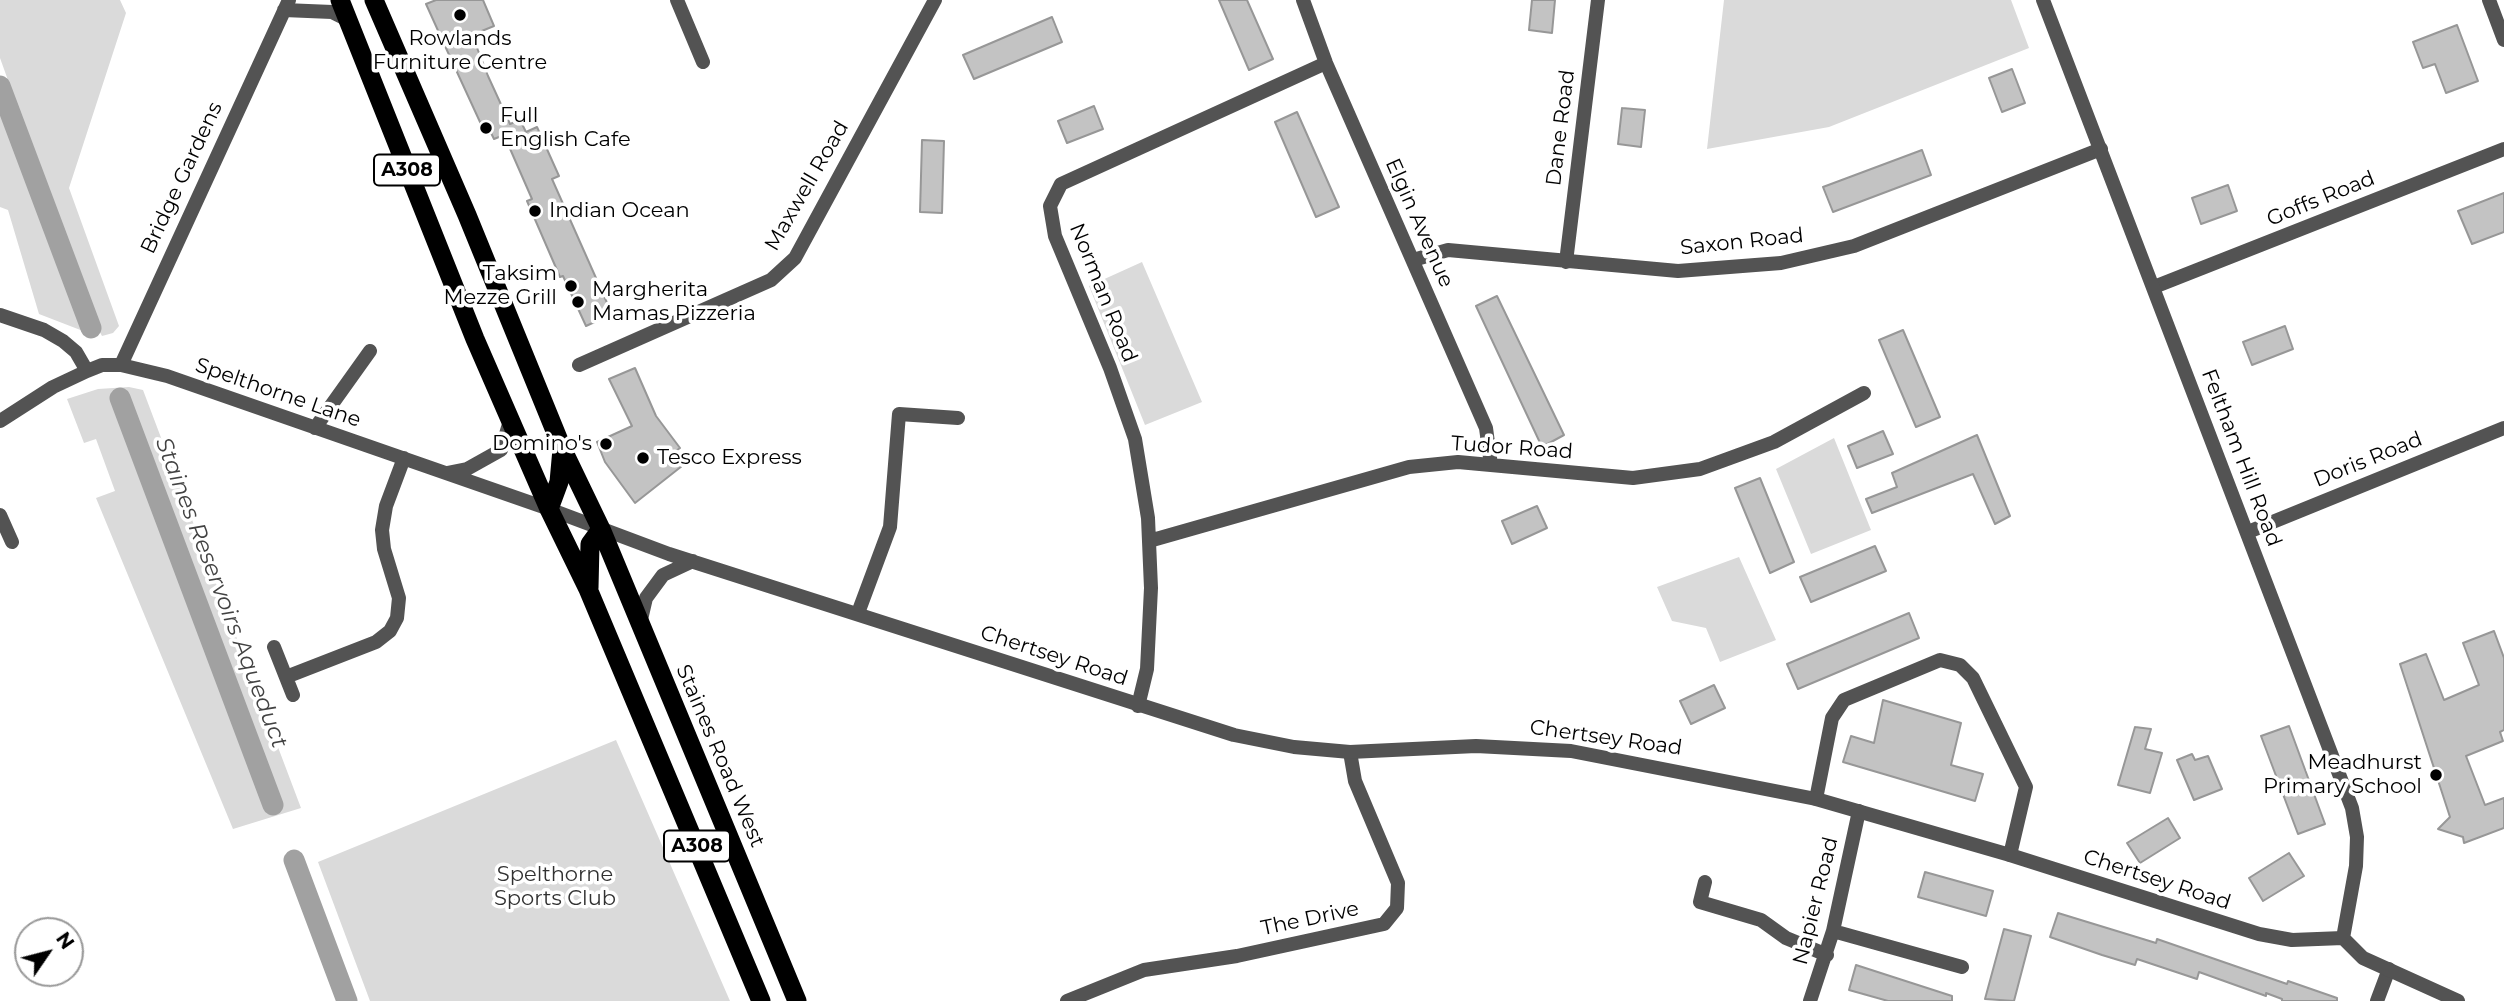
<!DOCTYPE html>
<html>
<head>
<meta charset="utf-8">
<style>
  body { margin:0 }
  #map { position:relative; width:2504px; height:1001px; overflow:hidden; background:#fff; font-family:Montserrat,sans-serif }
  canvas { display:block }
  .north { position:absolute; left:14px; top:917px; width:70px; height:70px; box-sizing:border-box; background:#fff; border:2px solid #999; border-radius:50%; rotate:55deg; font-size:19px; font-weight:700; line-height:28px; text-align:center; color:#000 }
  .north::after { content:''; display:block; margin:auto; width:24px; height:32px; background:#000; clip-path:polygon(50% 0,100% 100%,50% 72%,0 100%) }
</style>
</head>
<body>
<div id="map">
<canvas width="2504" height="1001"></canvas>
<div class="north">N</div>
</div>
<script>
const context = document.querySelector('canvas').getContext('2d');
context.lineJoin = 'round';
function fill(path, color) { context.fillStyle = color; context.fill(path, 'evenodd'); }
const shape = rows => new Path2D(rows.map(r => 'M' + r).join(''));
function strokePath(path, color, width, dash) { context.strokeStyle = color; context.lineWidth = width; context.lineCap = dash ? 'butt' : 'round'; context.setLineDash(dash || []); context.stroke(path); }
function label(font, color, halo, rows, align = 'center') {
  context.font = font + ' Montserrat,sans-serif'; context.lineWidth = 7; context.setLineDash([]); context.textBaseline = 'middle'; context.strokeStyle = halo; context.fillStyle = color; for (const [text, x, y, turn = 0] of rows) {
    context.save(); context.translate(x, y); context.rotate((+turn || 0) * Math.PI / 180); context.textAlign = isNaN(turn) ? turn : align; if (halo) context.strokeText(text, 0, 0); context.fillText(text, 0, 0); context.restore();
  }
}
const green = shape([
  [0,0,120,0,126,13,69,188,119,326,113,333,102,336,97,327,0,58],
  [1724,0,2011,0,2029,48,1829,127,1707,149],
  [0,103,83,331,39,314,8,210,0,207],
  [1142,262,1202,402,1145,425,1089,286],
  [129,387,143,390,301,808,233,829,96,498,115,491,96,439,84,443,67,399,98,389],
  [1834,438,1871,530,1811,554,1776,469],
  [1739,557,1776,640,1720,662,1706,628,1672,621,1657,587],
  [616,740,730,1001,370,1001,318,862]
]);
const canal = shape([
  [0,86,91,328],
  [120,398,273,805],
  [294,860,347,1001]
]);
const building = shape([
  [436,0,483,0,494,26,472,35,488,76,510,124,520,120,526,132,537,127,559,176,552,179,612,314,586,326,563,276,560,277,527,201,532,199,504,135,494,139,491,133,486,135,445,46,426,4,436,0],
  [1219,0,1247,0,1273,59,1249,70,1219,0],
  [1532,0,1555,0,1552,33,1529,30,1532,0],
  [1052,17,1062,42,974,79,963,55,1052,17],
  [2457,25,2478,81,2446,93,2435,64,2423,68,2413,42,2457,25],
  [2012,69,2025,103,2002,112,1989,78,2012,69],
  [1094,106,1103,129,1067,143,1058,121,1094,106],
  [1622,108,1645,110,1641,147,1618,144,1622,108],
  [1297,112,1339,207,1316,217,1275,122,1297,112],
  [922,140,944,141,942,213,920,212,922,140],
  [1922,150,1931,175,1833,212,1823,187,1922,150],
  [2228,185,2237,211,2201,224,2192,198,2228,185],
  [2504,193,2504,232,2472,244,2458,211,2504,193],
  [1497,296,1564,435,1542,447,1476,306,1497,296],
  [2285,326,2293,349,2252,365,2243,342,2285,326],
  [1903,330,1940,417,1916,427,1879,340,1903,330],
  [635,368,656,416,680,448,673,453,682,466,635,503,605,462,597,442,632,426,609,379,635,368],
  [1883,431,1893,454,1857,468,1848,446,1883,431],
  [1977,435,2010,516,1995,524,1973,474,1872,513,1866,499,1897,487,1892,473,1977,435],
  [1760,478,1794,562,1770,573,1735,488,1760,478],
  [1537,506,1547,528,1512,544,1502,521,1537,506],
  [1875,546,1886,571,1811,602,1800,577,1875,546],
  [1909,613,1919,638,1798,689,1787,664,1909,613],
  [2494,631,2504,658,2504,730,2500,732,2503,741,2466,756,2485,805,2504,798,2504,828,2464,843,2463,837,2438,829,2450,817,2400,664,2426,654,2444,700,2479,685,2463,643,2494,631],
  [1714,685,1725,708,1691,724,1680,701,1714,685],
  [1883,700,1961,723,1951,765,1983,774,1975,801,1843,762,1851,736,1874,743,1883,700],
  [2289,726,2325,824,2298,834,2261,736,2289,726],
  [2135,727,2151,729,2145,749,2162,753,2150,793,2118,785,2135,727],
  [2192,754,2195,760,2208,756,2222,789,2194,800,2177,760,2192,754],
  [2168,818,2180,838,2140,863,2127,843,2168,818],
  [2289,853,2304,876,2263,901,2249,878,2289,853],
  [1925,872,1993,891,1986,916,1918,897,1925,872],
  [2058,913,2156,943,2157,939,2287,984,2288,981,2337,998,2337,1001,2282,1001,2282,999,2266,993,2266,996,2199,972,2197,979,2137,959,2135,965,2102,955,2050,937,2058,913],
  [2004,929,2031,936,2014,1001,1985,999,2004,929],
  [1856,965,1952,996,1952,1001,1888,1001,1849,990,1856,965]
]);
const minor = shape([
  [677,0,703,62],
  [1303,0,1326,63,1486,428,1491,465],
  [2489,0,2504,40],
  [284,10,332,12,348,20],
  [1413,260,1448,250,1678,271,1781,263,1854,246,2101,149],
  [1566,262,1598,0],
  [2154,287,2504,149],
  [0,315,44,330,63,341,76,352,87,371],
  [121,365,289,0],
  [579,365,771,280,795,258,935,0],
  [0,421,53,387,87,371,102,365,121,365,167,376,549,509],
  [315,428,370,351],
  [447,473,467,469,501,450,510,421],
  [0,515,12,542],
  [2248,532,2504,428],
  [1149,541,1409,467,1458,462,1633,478,1700,469,1774,442,1864,393],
  [858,613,890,527,899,414,958,418],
  [274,647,293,695],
  [286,677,376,642,390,631,397,618,399,598,384,549,382,530,386,506,404,458],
  [1138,706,1147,669,1151,588,1148,518,1135,439,1110,368,1055,236,1050,206,1061,184,1326,63],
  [1816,799,1832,718,1844,700,1940,660,1960,665,1973,678,2026,787,2010,855],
  [1705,882,1700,902,1761,920,1786,938,1827,955],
  [1833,931,1962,967],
  [1067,1001,1144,970,1237,956,1384,924,1397,908,1398,883,1355,781,1350,752],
  [1810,1001,1833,931,1859,811],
  [2377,1001,2389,969]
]);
const tertiary = shape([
  [2043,0,2352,808,2357,837,2356,866,2343,938],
  [549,509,669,554,1234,735,1294,747,1350,752,1476,746,1571,751,1816,799,2010,855,2259,934,2292,940,2343,938,2363,958,2458,1001],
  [640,624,646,598,663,575,693,561]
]);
const trunk = shape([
  [340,0,475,339,549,509,588,589,761,1001],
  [374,0,467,215,562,448,601,529,797,1001],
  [549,509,559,482,562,449],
  [589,588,590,544,601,529]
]);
const markers = [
  [460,15,7,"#000"],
  [486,128,7,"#000"],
  [535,211,7,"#000"],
  [571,286,7,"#000"],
  [578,302,7,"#000"],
  [606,444,7,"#000"],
  [643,458,7,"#000"],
  [2436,775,7,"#000"]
];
const shields = [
  [407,170,66],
  [697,846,66]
];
const shieldNames = [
  ["A308",407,170],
  ["A308",697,846]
];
const poiNames = [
  ["Rowlands",460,39,"center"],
  ["Furniture Centre",460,63,"center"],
  ["Full",500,116],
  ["English Cafe",500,140],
  ["Indian Ocean",549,211],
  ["Taksim",557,274,"right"],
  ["Mezze Grill",557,298,"right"],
  ["Margherita",592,290],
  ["Mamas Pizzeria",592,314],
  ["Domino's",592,444,"right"],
  ["Tesco Express",657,458],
  ["Meadhurst",2422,763,"right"],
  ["Primary School",2422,787,"right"]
];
const streetNames = [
  ["Dane Road",1561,128,-83],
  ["Bridge Gardens",182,178,-65],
  ["Maxwell Road",807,186,-60],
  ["Goffs Road",2321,199,-22],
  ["Elgin Avenue",1419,223,66],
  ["Saxon Road",1742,242,-6],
  ["Norman Road",1103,293,68],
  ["Spelthorne Lane",278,393,19],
  ["Tudor Road",1512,448,4],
  ["Feltham Hill Road",2241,458,69],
  ["Doris Road",2368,460,-22],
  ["Chertsey Road",1054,656,18],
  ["Chertsey Road",1606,738,8],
  ["Staines Road West",720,756,67],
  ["Chertsey Road",2157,880,18],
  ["Napier Road",1816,901,-76],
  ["The Drive",1310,919,-12]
];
const parkNames = [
  ["Spelthorne",555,875],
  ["Sports Club",555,899]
];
const waterNames = [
  ["Staines Reservoirs Aqueduct",221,593,69]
];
fill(green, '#dadada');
strokePath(canal, '#a1a1a1', 21);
fill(building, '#c3c3c3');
strokePath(building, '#979797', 2);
strokePath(minor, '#535353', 14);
strokePath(tertiary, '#535353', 14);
strokePath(trunk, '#000', 19);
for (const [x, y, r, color] of markers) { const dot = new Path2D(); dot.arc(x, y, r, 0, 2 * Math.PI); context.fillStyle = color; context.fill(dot); strokePath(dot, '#fff', 2.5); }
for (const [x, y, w] of shields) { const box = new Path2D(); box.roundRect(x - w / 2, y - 15.5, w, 31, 5); context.fillStyle = '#fff'; context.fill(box); strokePath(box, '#000', 2); }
label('bold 19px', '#000', null, shieldNames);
label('21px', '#000', '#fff', poiNames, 'left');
label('21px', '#000', '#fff', streetNames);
label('21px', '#313131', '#fff', parkNames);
label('italic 23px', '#424242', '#fff', waterNames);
</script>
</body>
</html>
